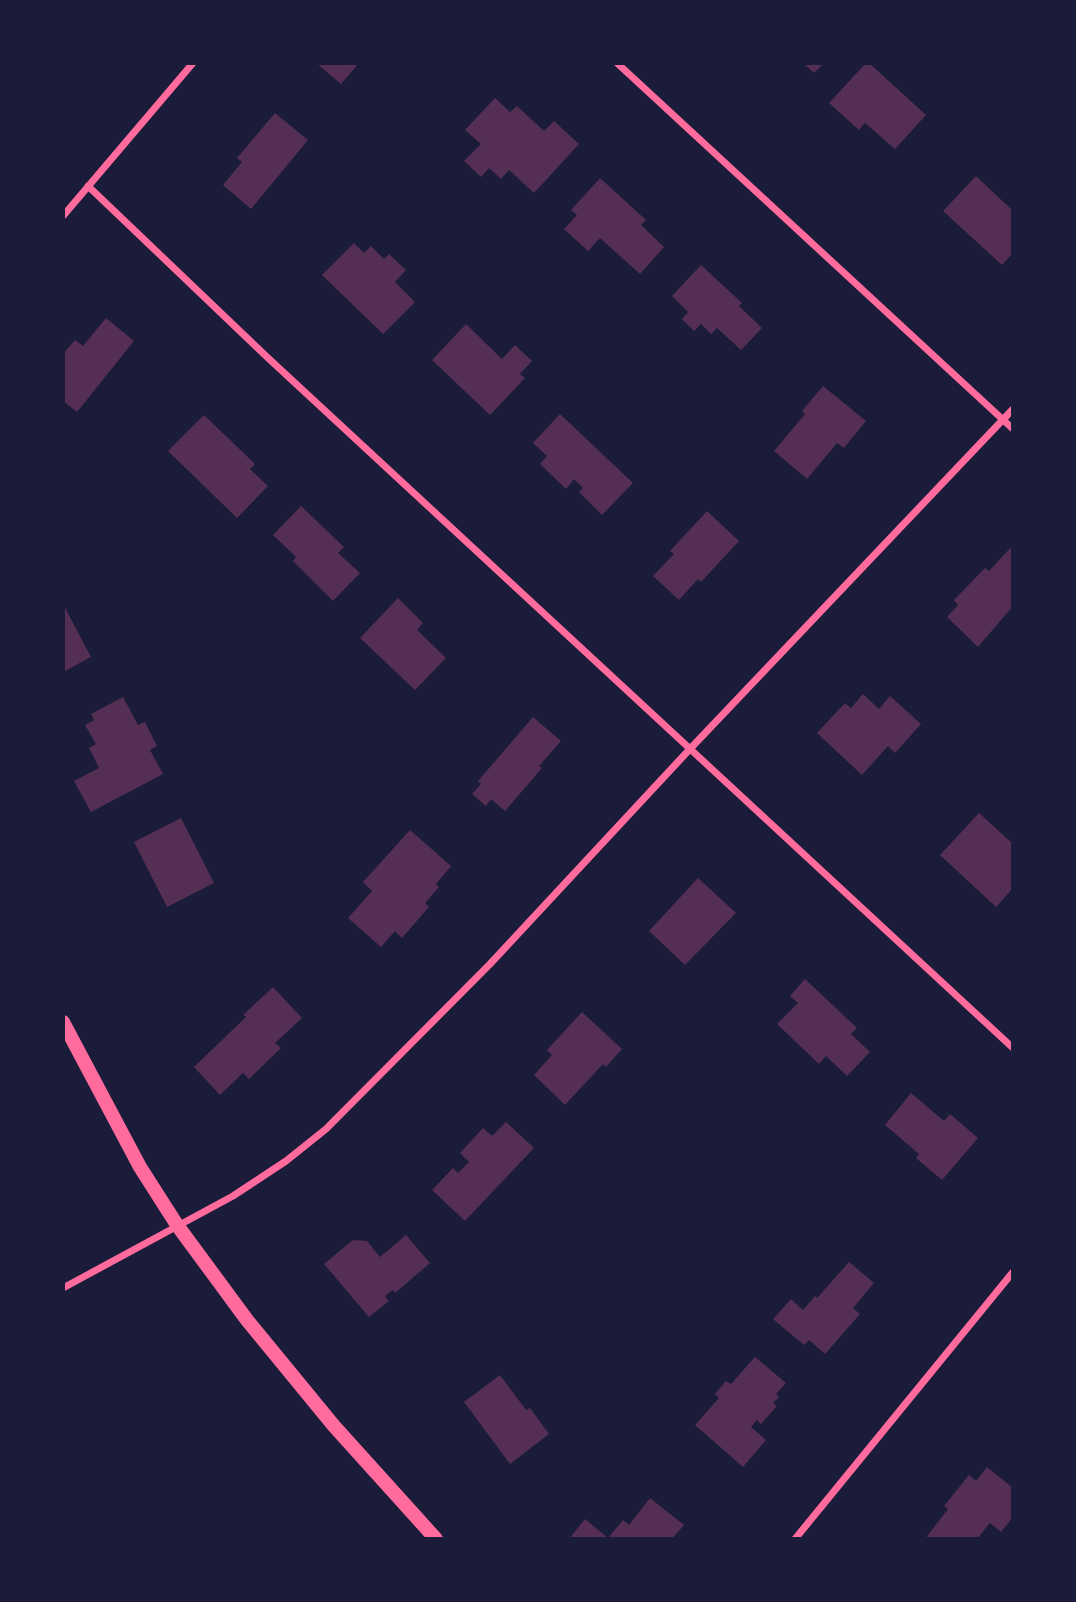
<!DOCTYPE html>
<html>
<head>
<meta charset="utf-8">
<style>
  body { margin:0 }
  #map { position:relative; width:1076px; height:1602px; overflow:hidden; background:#1b1b3a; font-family:Mulish,sans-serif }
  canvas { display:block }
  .frame { position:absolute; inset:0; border:65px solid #1b1b3a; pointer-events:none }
</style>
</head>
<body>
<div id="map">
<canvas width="1076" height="1602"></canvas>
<div class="frame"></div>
</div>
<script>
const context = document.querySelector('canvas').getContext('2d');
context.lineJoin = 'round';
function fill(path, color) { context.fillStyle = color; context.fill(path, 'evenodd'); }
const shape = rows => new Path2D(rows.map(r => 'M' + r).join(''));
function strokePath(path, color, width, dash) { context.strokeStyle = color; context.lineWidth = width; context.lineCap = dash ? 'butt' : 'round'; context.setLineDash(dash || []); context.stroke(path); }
const building = shape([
  [316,63,359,63,341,84],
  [803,63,824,63,814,73],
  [866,63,869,63,926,115,895,149,865,123,859,130,829,103],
  [495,98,510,112,517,106,544,131,554,121,579,144,534,193,509,170,501,179,489,168,481,177,464,161,481,144,465,130],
  [275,113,308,140,251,209,223,185,242,162,237,158],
  [976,176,1011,209,1013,207,1013,253,1002,265,943,211],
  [600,178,646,220,641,225,664,247,640,274,600,238,588,251,564,229,577,215,571,210],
  [354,243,364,253,371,246,384,259,389,254,406,270,395,282,415,302,383,334,322,275],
  [701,265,742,303,739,306,762,328,741,350,717,328,711,334,701,324,694,331,682,319,688,312,672,296],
  [106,318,134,341,77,412,63,401,63,354,75,340,83,346],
  [466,324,502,359,515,345,532,361,520,374,525,378,490,415,432,360],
  [823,386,866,421,844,448,837,443,807,479,774,451,805,414,802,411],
  [560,414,633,483,602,515,579,492,583,488,574,479,566,489,540,464,547,456,533,443],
  [204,415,255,464,250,469,268,486,237,518,168,451],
  [301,506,344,547,338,553,360,573,333,601,293,561,296,557,273,535],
  [707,511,739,541,701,582,698,579,679,600,653,576,674,554,670,551],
  [1013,545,1013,606,978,647,947,617,958,605,954,600,985,568,989,571],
  [398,598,423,623,417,630,446,658,415,690,360,638],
  [63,604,91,657,63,672],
  [863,694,879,709,890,696,921,724,895,753,888,746,862,775,817,733,845,703,851,708],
  [123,697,138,725,145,722,157,746,150,750,163,774,91,812,74,781,99,768,89,748,96,744,85,725,94,720,91,714],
  [533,717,561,741,539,766,542,768,505,811,491,799,486,806,472,794,481,784,478,781],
  [979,813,1013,844,1013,888,996,907,940,855],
  [181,818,214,883,167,907,134,842],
  [410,830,451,866,436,884,439,887,425,903,429,907,402,938,395,931,381,947,348,918,372,891,363,882],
  [698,878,736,913,685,965,649,931],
  [805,979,857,1028,851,1034,870,1052,847,1076,826,1056,819,1064,777,1024,798,1003,790,996],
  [273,987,302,1018,275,1043,281,1048,249,1079,243,1073,220,1095,194,1067,246,1017,243,1015],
  [582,1012,622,1049,606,1067,603,1064,565,1105,534,1075,552,1055,547,1050],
  [911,1093,944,1121,950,1114,978,1138,942,1180,916,1158,919,1154,885,1125],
  [506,1122,534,1148,465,1221,432,1190,453,1168,458,1173,469,1162,460,1153,483,1128,492,1136],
  [406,1235,430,1263,395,1293,393,1290,385,1296,389,1301,369,1317,324,1264,353,1240,367,1241,380,1257],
  [849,1262,874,1283,853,1308,860,1314,825,1354,809,1340,804,1345,773,1319,791,1299,803,1310,815,1296,817,1298],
  [755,1357,786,1383,776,1394,779,1397,773,1403,777,1406,761,1424,757,1420,751,1427,766,1440,743,1467,695,1425,719,1398,715,1394,726,1381,731,1384],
  [500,1375,526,1410,530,1408,549,1434,510,1464,464,1402],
  [987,1467,1013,1488,1013,1517,1001,1532,990,1523,977,1539,925,1539,948,1509,944,1506,969,1475,976,1481],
  [650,1498,684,1525,672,1539,569,1539,585,1519,608,1538,623,1520,629,1525]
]);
const minor = shape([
  [617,63,1013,429],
  [88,186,267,357,1013,1048],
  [63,216,193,63],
  [63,1288,233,1196,286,1161,326,1129,490,964,689,750,1013,409],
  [795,1539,1013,1272]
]);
const secondary = shape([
  [63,1022,140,1167,177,1225,247,1320,334,1426,436,1539]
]);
fill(building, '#542f53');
strokePath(minor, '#ff6b9d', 7);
strokePath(secondary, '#ff6b9d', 14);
</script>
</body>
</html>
